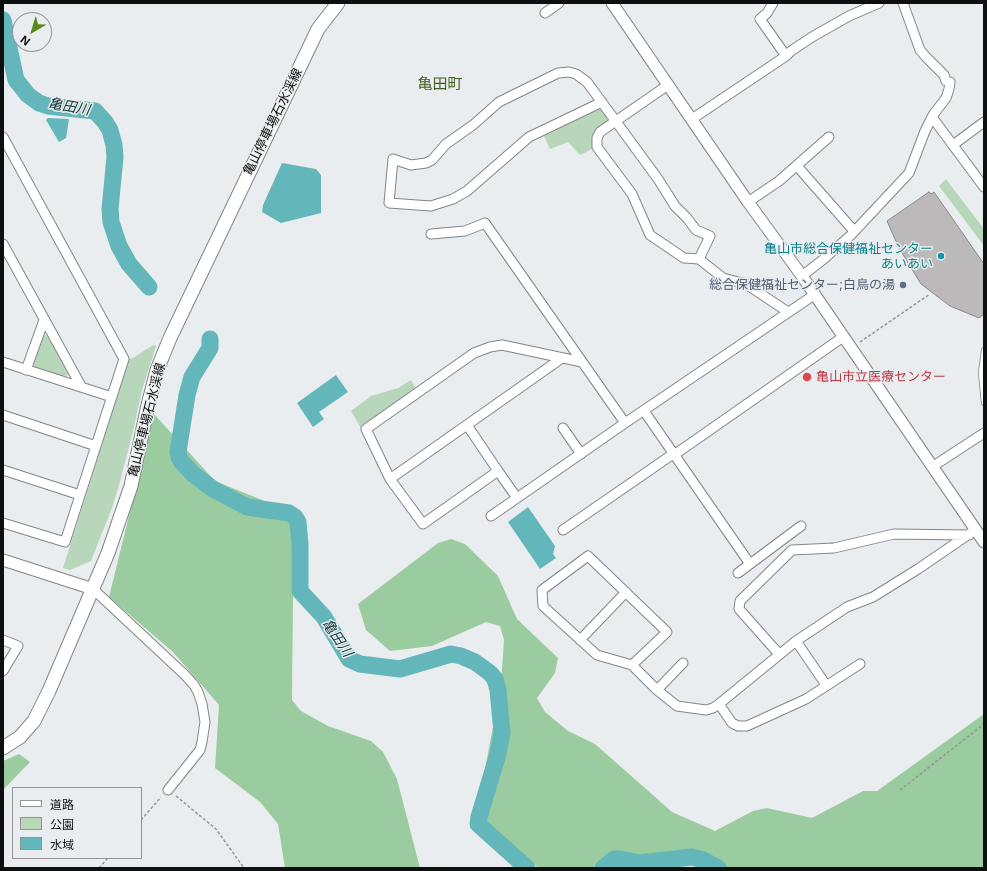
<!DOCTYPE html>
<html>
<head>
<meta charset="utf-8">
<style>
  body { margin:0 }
  #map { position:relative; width:987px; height:871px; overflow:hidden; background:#eaedef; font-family:Inter,"Noto Sans JP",sans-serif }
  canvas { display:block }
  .frame { position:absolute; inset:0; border:4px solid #0e0f0f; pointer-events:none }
  .legend { position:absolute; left:12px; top:787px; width:130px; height:72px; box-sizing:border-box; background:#eaedef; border:1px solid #929495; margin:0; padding:5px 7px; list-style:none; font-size:12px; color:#0e0f0f }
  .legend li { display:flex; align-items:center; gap:8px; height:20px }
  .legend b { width:20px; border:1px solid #929495 }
  .north { position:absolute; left:12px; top:12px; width:40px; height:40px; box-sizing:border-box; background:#eaedef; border:1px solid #929495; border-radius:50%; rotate:218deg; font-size:11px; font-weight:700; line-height:16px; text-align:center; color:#0e0f0f }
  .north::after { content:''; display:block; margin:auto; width:14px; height:18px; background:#59881b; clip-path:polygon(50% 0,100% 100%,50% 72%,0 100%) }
</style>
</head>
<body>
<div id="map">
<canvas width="987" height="871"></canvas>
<div class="frame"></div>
<ul class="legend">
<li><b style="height:5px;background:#fff"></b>道路</li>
<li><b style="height:11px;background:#b8d6ba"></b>公園</li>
<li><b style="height:11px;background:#63b6ba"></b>水域</li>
</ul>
<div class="north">N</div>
</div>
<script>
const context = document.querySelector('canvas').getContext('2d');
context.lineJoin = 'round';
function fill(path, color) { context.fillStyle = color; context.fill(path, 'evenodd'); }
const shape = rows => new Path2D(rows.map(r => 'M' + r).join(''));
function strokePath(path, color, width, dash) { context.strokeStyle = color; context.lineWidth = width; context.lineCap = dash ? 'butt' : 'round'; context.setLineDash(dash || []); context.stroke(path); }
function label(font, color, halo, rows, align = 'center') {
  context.font = font + ' Inter,"Noto Sans JP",sans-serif'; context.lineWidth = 3; context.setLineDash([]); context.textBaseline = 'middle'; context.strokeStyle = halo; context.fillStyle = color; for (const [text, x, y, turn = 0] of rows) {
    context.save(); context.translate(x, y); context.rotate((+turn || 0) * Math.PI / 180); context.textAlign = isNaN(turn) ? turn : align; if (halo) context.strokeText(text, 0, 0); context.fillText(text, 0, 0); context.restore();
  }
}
const green = shape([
  [598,109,602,110,607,117,608,122,594,135,592,149,580,155,568,142,550,149,544,136],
  [946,179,984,229,984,246,939,186],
  [45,335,48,337,69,373,68,375,62,377,36,369,33,363,42,336],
  [153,345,156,346,142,390,133,432,119,485,112,508,91,561,70,570,63,568,129,359,133,358],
  [411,380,416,389,361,428,351,411,371,396,398,388]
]);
const forest = shape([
  [154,414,215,481,272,504,295,523,302,536,293,596,292,700,301,711,328,726,371,741,383,752,397,779,420,868,285,868,278,824,260,802,215,768,219,705,173,652,109,597],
  [451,539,465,544,498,576,517,619,558,658,555,673,537,698,545,712,568,731,595,744,672,812,715,831,753,811,767,808,812,818,863,791,877,791,984,714,984,868,715,868,710,865,621,862,610,868,539,868,475,822,501,684,504,640,500,626,486,622,432,646,390,651,366,630,358,604,438,543],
  [19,754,30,762,3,790,3,761]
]);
const water = shape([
  [48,118,69,119,66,138,59,142,46,120],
  [282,163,316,169,321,175,321,213,281,223,262,212,263,205],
  [336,375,348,392,319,412,324,419,313,427,297,403],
  [528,507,555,546,553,554,556,558,540,569,508,522]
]);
const river = shape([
  [3,20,16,80,28,95,39,103,48,106,95,111,105,122,110,130,114,145,115,157,110,209,111,222,119,246,129,264,149,287],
  [210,339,210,348,192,377,187,395,178,452,179,457,181,461,193,474,213,489,247,507,289,513,295,517,298,522,300,545,300,591,324,617,349,659,360,664,400,669,451,654,461,656,475,662,490,673,495,679,498,690,502,733,498,754,479,817,478,824,527,868],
  [603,868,614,859,620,859,639,863,692,857,703,860,718,868]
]);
const building = shape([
  [929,192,931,194,934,192,984,264,984,314,979,318,950,306,921,284,899,248,887,221,929,192]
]);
const path = shape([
  [860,342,930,294],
  [900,790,984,724],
  [176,796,216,829,244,868],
  [141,820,161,797],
  [99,868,108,858]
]);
const service = shape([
  [984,350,981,373,984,403]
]);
const minor = shape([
  [773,3,767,13,760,19,786,56],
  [545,13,559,3],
  [668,85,600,132,597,138,597,147,632,194,650,235,684,258,699,259],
  [602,102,529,137,467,191,453,199,431,206,389,203,393,159,411,165,426,163,432,160,446,144,473,125,499,102,558,73,569,72,576,74,587,82,658,179,675,206,687,218,696,230,710,236,699,259,723,278,746,284,788,312],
  [932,117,984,187],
  [692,119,786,56,791,51,812,37,849,16,879,3],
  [3,137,124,359,65,542,3,523],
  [953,145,984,122],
  [797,166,854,231],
  [748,202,779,181,829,137],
  [431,234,465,231,485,223,625,423,517,498,498,471,423,524,390,479,366,429,474,353,490,347,502,345,582,362],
  [3,244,81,386],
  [802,276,825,258,851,235,909,173,925,131,933,115,946,98,949,89,950,82,946,81,944,75,926,57,920,50,903,3],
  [3,362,112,397],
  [26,370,44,320],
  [644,411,750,564],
  [3,415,96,446],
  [625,423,814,295],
  [467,425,498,471],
  [563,428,581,454],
  [674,455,843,337],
  [932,467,984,433],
  [3,470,80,495],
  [390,479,562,358],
  [491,516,517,498],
  [563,530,673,454],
  [738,573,801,526],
  [93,589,185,675,194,685,198,692,202,704,205,722,202,742,200,750,168,790],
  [3,640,18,646,3,671],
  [580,640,626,592],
  [796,641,826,685],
  [779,654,739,609,740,601,792,550,834,548,894,534,969,535],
  [632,665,667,632,588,556,542,590,543,606,597,655,632,665,657,690,677,706,706,710,713,708,719,704,796,641,847,607,873,597,918,569,975,530],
  [657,690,683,663],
  [719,704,732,723,738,726,747,726,806,699,860,664]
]);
const tertiary = shape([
  [612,3,748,202,802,276,984,542],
  [3,560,93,589]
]);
const secondary = shape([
  [3,748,20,737,34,721,49,691,108,553,131,486,148,405,157,370,170,338,318,29,338,3]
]);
const markers = [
  [941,256,4,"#0f9aa8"],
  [903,285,4,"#5c6f8a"],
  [807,377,5,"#e0444e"]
];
const streetNames = [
  ["亀山停車場石水渓線",273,122,-64],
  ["亀山停車場石水渓線",147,420,-76]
];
const cultureNames = [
  ["亀山市総合保健福祉センター",933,249],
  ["あいあい",933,264]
];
const serviceNames = [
  ["総合保健福祉センター;白鳥の湯",895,285]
];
const healthNames = [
  ["亀山市立医療センター",816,377]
];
const waterNames = [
  ["亀田川",69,107,10],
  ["亀田川",337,638,56]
];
const quarterNames = [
  ["亀田町",440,84]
];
fill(green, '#b8d6ba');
fill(forest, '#9bcc9f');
fill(water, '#63b6ba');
strokePath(river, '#63b6ba', 17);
fill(building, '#bcb9bb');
strokePath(building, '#8b888a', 1);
strokePath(service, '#838588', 6);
strokePath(minor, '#838588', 11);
strokePath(tertiary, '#838588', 13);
strokePath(secondary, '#838588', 15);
strokePath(path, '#949697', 1.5, [3, 2]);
strokePath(service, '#fff', 4.5);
strokePath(minor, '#fff', 9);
strokePath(tertiary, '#fff', 11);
strokePath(secondary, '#fff', 13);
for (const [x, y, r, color] of markers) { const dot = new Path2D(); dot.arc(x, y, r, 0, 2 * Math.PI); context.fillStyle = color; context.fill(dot); strokePath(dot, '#eaedef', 1.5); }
label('13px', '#0e0f0f', '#eaedef', streetNames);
label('13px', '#0d838f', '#eaedef', cultureNames, 'right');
label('13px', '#4e5e75', '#eaedef', serviceNames, 'right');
label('13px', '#be3a42', '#eaedef', healthNames, 'left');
label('italic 14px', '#0b3536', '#eaedef', waterNames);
label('15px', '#436220', '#eaedef', quarterNames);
</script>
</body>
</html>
